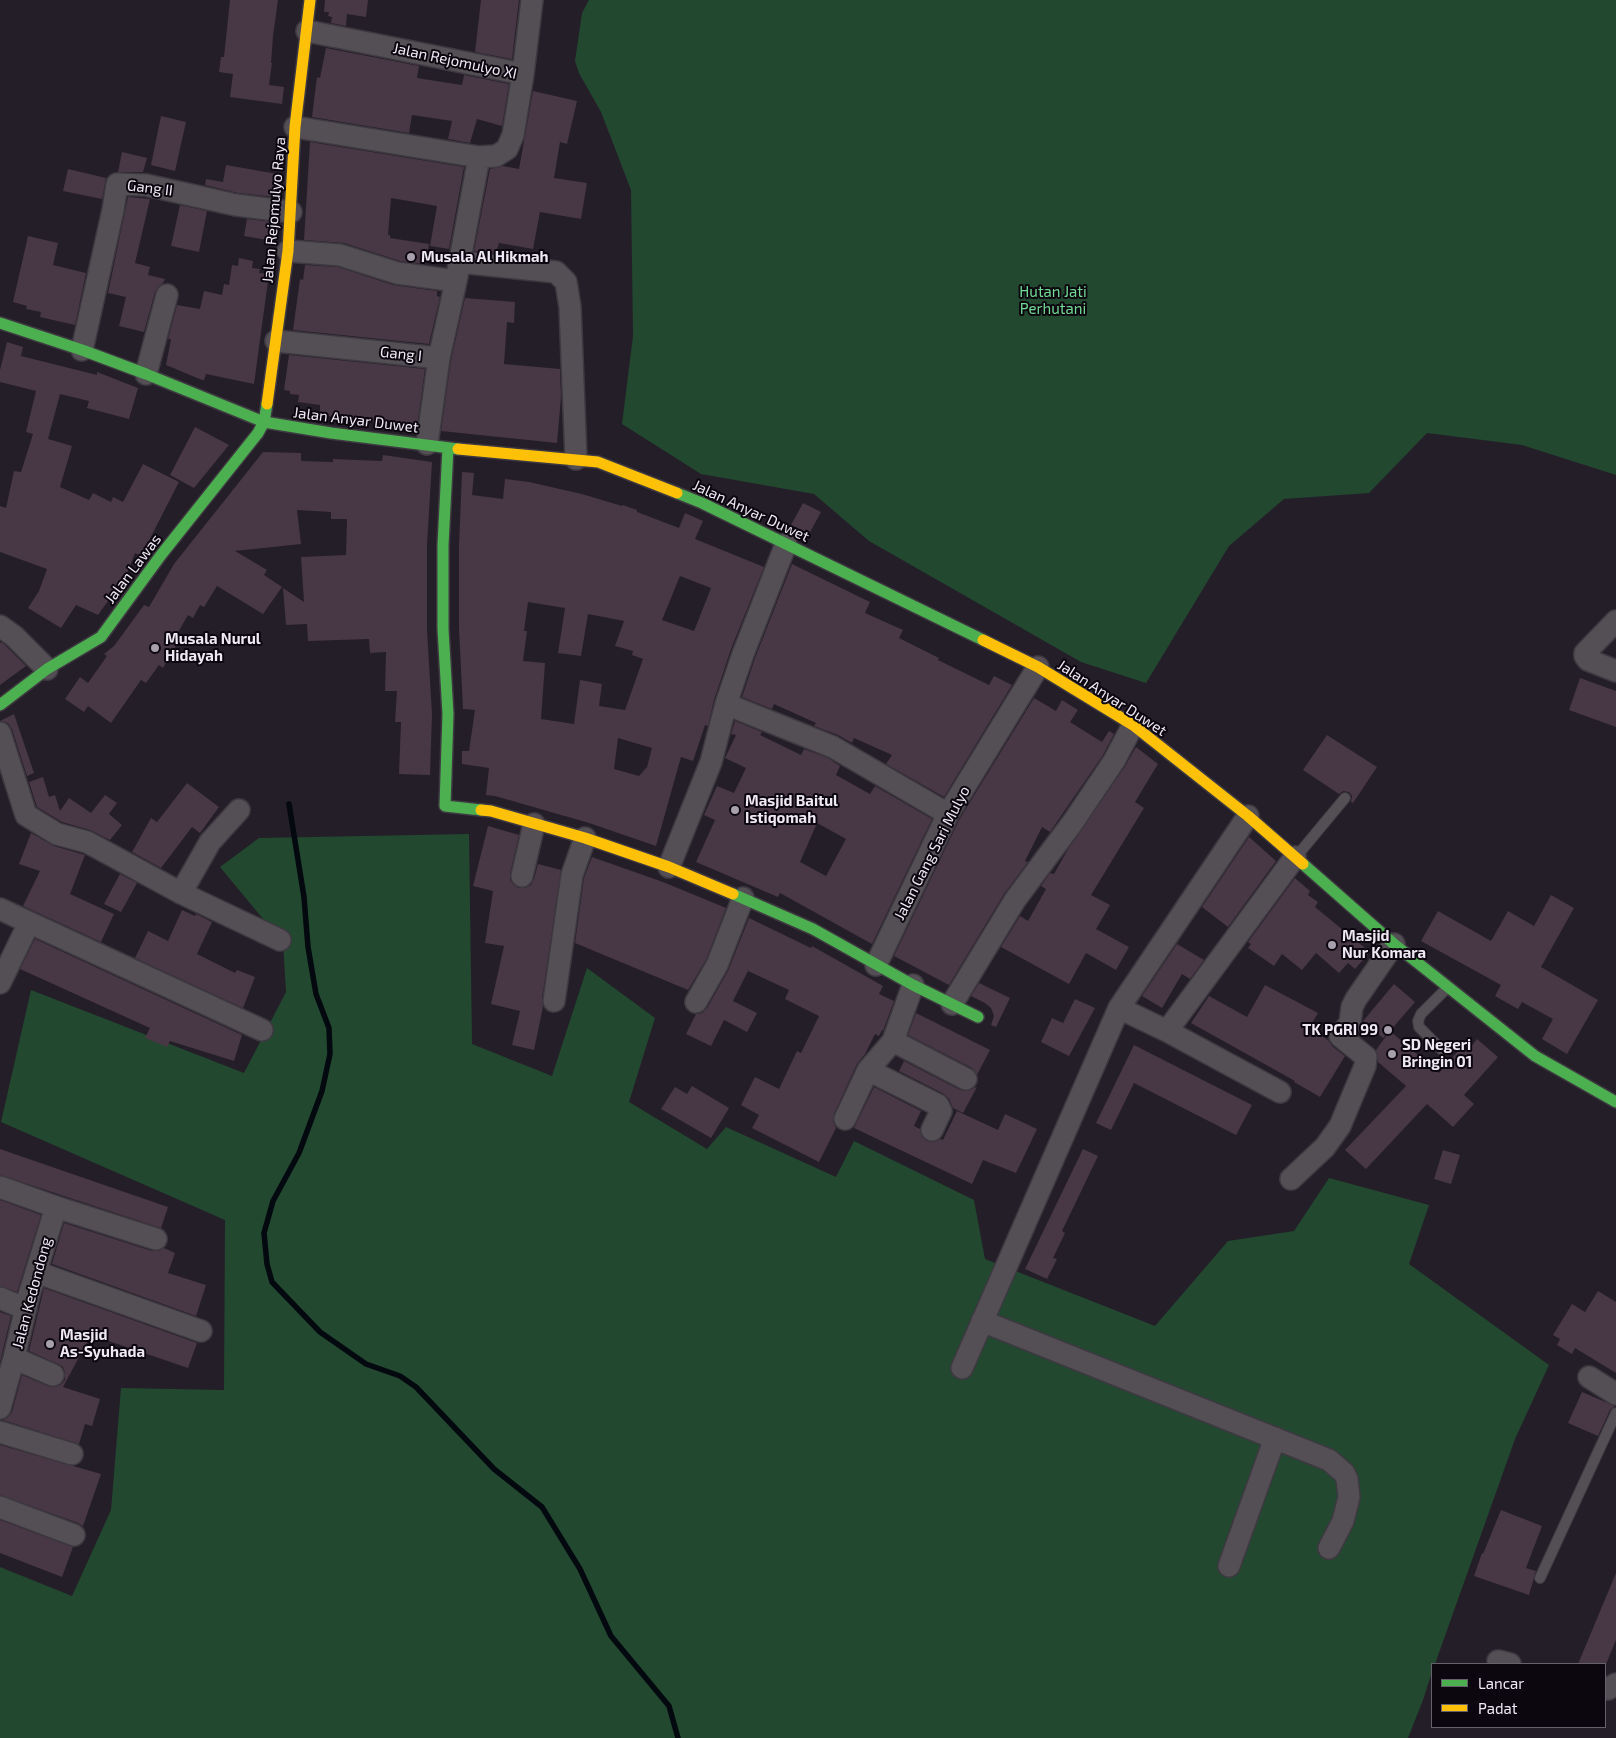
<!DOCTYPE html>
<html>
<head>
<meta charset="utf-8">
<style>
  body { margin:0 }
  #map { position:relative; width:1616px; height:1738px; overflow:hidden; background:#241e28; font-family:"Exo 2",sans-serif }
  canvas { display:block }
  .legend { position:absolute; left:1431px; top:1663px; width:175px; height:65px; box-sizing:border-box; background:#0c070f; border:1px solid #67616b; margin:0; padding:6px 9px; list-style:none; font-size:15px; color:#efe8f5 }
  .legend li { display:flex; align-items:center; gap:10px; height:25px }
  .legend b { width:25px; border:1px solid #67616b }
</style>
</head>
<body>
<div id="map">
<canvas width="1616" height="1738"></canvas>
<ul class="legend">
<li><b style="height:6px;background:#4caf50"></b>Lancar</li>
<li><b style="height:6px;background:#ffc107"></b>Padat</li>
</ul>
</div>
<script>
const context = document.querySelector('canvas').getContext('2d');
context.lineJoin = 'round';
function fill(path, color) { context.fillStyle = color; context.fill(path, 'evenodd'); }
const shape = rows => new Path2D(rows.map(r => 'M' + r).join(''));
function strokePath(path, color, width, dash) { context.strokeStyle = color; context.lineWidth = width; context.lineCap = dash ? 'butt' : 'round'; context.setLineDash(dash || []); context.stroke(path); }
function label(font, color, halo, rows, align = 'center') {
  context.font = font + ' "Exo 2",sans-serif'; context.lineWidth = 4; context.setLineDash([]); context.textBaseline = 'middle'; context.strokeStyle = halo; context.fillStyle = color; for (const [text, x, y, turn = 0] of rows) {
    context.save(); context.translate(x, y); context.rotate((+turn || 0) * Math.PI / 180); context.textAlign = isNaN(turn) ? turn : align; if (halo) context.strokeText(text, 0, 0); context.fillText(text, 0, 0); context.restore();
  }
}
const green = shape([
  [589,0,1616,0,1616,475,1522,445,1427,433,1369,493,1284,499,1229,546,1146,683,1081,662,869,541,814,494,701,474,622,424,633,336,631,190,601,112,579,73,575,61,582,13],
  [469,834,472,1044,552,1076,587,968,655,1018,629,1102,707,1149,726,1127,836,1177,854,1141,974,1200,985,1259,1155,1326,1228,1241,1294,1231,1329,1178,1429,1205,1409,1264,1549,1365,1515,1439,1435,1664,1432,1664,1432,1672,1423,1700,1408,1738,0,1738,0,1567,72,1596,111,1510,121,1388,224,1390,225,1220,1,1122,31,990,244,1073,286,992,283,943,220,867,259,838]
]);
const stream = shape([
  [289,804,304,897,308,947,316,994,329,1028,330,1054,322,1091,299,1153,273,1201,264,1233,267,1264,272,1282,320,1332,366,1364,400,1376,416,1387,494,1469,542,1507,580,1569,611,1636,669,1706,678,1738]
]);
const building = shape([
  [230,0,278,0,273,36,271,63,272,63,269,85,284,87,282,104,230,97,233,74,219,72,221,57,224,57],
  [325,0,368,0,366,17,347,14,346,26,331,23,332,17,328,16,329,12,324,12],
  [481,0,519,0,512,59,475,52],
  [326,48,419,66,417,78,462,85,464,75,509,84,502,126,477,119,470,143,448,139,452,121,412,115,409,133,312,117,317,77,320,78],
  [533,91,577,101,567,144,560,142,554,178,587,183,581,219,540,212,533,249,499,243,496,253,474,251,490,169,503,166,519,169],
  [161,116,186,122,175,171,151,165],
  [310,142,464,167,449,249,430,246,437,206,391,198,388,235,390,235,390,238,429,244,426,264,400,261,344,243,304,240],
  [122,152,147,158,143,172,118,172],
  [226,165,277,174,275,197,238,193,205,185,206,179,223,182],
  [68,169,106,178,102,199,63,191],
  [128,197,150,199,135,263,150,267,148,275,165,279,163,283,158,287,155,292,144,332,119,326,126,297,108,293],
  [180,205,207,211,199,252,171,246],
  [247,219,274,222,273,241,244,236],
  [28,236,58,243,53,265,86,273,75,325,40,317,41,312,26,309,27,306,13,302],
  [239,258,253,261,252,268,260,269,259,273,269,274,254,384,206,374,204,380,202,380,166,365,171,339,168,339,177,305,200,309,204,291,222,295,224,284,229,285,232,265,238,266],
  [305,265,338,267,393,285,437,291,437,296,440,297,429,344,293,330,300,279,303,280],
  [465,298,515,302,514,323,507,322,504,364,560,369,561,397,557,443,441,431,451,360],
  [7,342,23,347,21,356,97,375,97,372,138,388,129,419,87,408,89,401,60,394,48,439,72,446,60,487,89,500,93,493,111,502,113,497,123,502,143,464,179,482,141,556,135,553,126,576,98,615,76,605,61,628,28,608,39,591,47,569,0,552,0,506,6,508,14,471,21,472,33,434,26,432,36,391,0,382,0,370],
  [289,355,425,369,417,428,320,415,320,405,298,402,299,395,290,394,290,391,284,390],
  [195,427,229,445,194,488,170,475],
  [263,452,301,453,301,461,333,462,333,459,382,461,383,455,432,462,427,545,427,630,432,714,430,775,399,774,401,722,395,722,397,691,385,691,386,652,370,653,369,639,308,641,307,624,286,625,283,588,304,602,301,557,346,555,347,519,331,519,331,512,297,510,301,544,235,551,267,570,264,575,282,587,263,614,217,586,204,607,200,605,193,618,188,615,173,641,177,644,163,668,159,665,146,683,141,680,111,723,88,706,84,712,65,699,80,677,88,683,107,656,104,654,114,646,144,605,149,607,174,564],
  [462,472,474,473,472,495,503,499,505,479,529,482,582,494,622,506,623,505,637,510,637,512,679,528,685,513,703,521,695,539,764,567,731,649,714,700,708,726,705,725,693,761,681,757,656,846,589,823,495,796,486,795,489,768,462,764,462,751,469,751,475,710,463,709,459,629,459,545],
  [680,576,711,588,694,631,662,620],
  [528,602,565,608,558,653,581,656,588,614,624,621,615,646,633,651,632,655,643,659,625,710,599,706,602,684,580,680,574,724,541,719,545,663,523,661,527,631,524,631],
  [618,738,652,748,647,767,639,776,614,769],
  [803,503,821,512,809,534,791,525],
  [792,564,870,602,865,613,903,630,899,638,939,658,938,660,989,685,994,676,1012,685,944,797,886,764,892,755,854,738,852,743,838,735,814,726,816,723,774,704,772,709,742,697,755,658],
  [2,642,26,666,0,685,0,643],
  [1580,678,1616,691,1616,727,1569,710],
  [1034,698,1056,711,1062,700,1078,710,1070,722,1102,742,1109,731,1114,734,1103,755,1050,832,1042,827,1025,861,1028,862,1004,894,949,985,894,956,959,820],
  [14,714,34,773,27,776,12,729,8,723,0,721],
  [735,721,762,732,760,735,801,755,804,749,828,758,840,766,836,775,870,794,875,786,932,819,872,944,780,893,778,897,696,862,715,820,704,815,717,786,734,793,746,768,725,758,736,735,731,734],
  [817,823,846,839,826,876,800,862],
  [1327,735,1377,767,1353,803,1351,802,1352,796,1349,792,1343,791,1339,794,1303,770],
  [1136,747,1158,764,1135,802,1144,808,1091,895,1110,905,1096,929,1129,947,1116,970,1086,953,1069,984,1001,947,1020,916,1028,921,1046,889,1041,886,1050,873,1054,874,1068,849,1124,768],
  [43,777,49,797,55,795,60,811,69,798,91,813,105,795,117,803,109,814,122,825,110,840,90,830,62,822,37,807,29,782],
  [187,783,219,807,200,833,192,827,161,868,132,852,151,818,157,822],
  [488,826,519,835,510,874,510,880,514,885,519,888,525,888,531,885,534,879,538,864,561,870,542,999,543,1007,534,1050,512,1045,520,1011,491,1004,504,946,485,943,493,891,473,886],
  [31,833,54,846,85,855,70,894,114,914,101,942,23,906,40,871,19,864],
  [1249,837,1276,861,1228,927,1202,907],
  [592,857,663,882,726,908,706,960,688,990,575,943,584,878],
  [120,874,137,883,121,912,104,904],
  [1295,878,1310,891,1308,895,1318,902,1315,907,1370,952,1355,969,1348,963,1339,973,1316,953,1302,970,1282,954,1274,966,1248,948,1251,944,1248,942],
  [1551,895,1574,908,1541,967,1598,1000,1567,1054,1542,1039,1553,1019,1522,1002,1518,1009,1495,996,1501,985,1421,941,1438,911,1491,941,1508,911,1534,926],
  [182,910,195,916,196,914,212,922,197,954,235,973,237,970,255,977,243,1008,135,958,148,931,168,941],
  [749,918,811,948,812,946,883,986,879,994,894,1001,883,1031,882,1030,879,1036,875,1034,865,1054,857,1064,834,1114,833,1121,836,1128,819,1162,752,1128,759,1115,741,1105,755,1077,779,1089,797,1051,801,1053,819,1016,785,999,789,990,748,971,733,1001,757,1013,747,1032,724,1020,711,1046,686,1034,696,1014,702,1013,707,1008,728,971],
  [35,939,242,1035,234,1061,170,1041,167,1047,145,1038,150,1028,20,969],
  [1177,944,1204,960,1190,979,1182,974,1162,1008,1142,996],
  [979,983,1010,998,996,1027,991,1025,994,1016,991,1008,985,1003,971,996],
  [1394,984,1415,1002,1390,1031,1439,1073,1465,1043,1470,1048,1477,1039,1498,1057,1464,1095,1474,1104,1453,1127,1427,1104,1366,1169,1345,1150,1406,1086,1378,1062,1376,1050,1389,1032,1383,1038,1363,1021],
  [1265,985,1318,1013,1309,1028,1328,1040,1332,1046,1345,1056,1320,1097,1294,1082,1295,1081,1191,1023,1209,996,1247,1017],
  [1075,999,1095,1008,1069,1056,1041,1042,1052,1018,1063,1023],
  [916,1013,990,1050,977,1075,972,1068,908,1035],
  [1134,1045,1252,1105,1236,1135,1134,1083,1111,1130,1096,1123],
  [904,1061,960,1090,967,1091,977,1087,963,1113,953,1108,949,1099,944,1094,899,1071],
  [692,1086,729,1108,711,1138,661,1109,675,1087,687,1094],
  [874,1087,921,1111,914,1126,920,1129,922,1137,927,1141,933,1142,941,1139,943,1140,957,1111,998,1130,1005,1114,1037,1129,1016,1173,983,1160,972,1184,854,1128],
  [0,1149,168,1207,161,1228,0,1175],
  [1083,1149,1098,1156,1062,1231,1065,1233,1053,1258,1057,1259,1047,1279,1025,1269],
  [1443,1150,1460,1155,1451,1184,1434,1179],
  [0,1200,41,1215,17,1292,0,1286],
  [64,1223,152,1251,158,1251,164,1248,175,1253,168,1273,206,1285,196,1316,52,1264],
  [44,1288,197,1343,188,1368,91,1335,63,1387,100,1399,92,1426,85,1424,79,1444,3,1420,8,1417,12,1412,22,1375,48,1386,54,1387,60,1385,65,1380,65,1373,63,1367,58,1364,29,1351],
  [1598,1291,1616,1302,1616,1373,1575,1348,1572,1354,1557,1345,1560,1339,1553,1335,1572,1304,1585,1312],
  [0,1312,11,1316,0,1362],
  [1582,1392,1615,1406,1610,1410,1598,1436,1568,1423],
  [0,1445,101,1474,83,1526,78,1523,0,1495],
  [1501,1510,1542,1526,1526,1568,1536,1571,1529,1595,1474,1576,1482,1553,1483,1554],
  [0,1520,73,1547,62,1577,0,1553],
  [1616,1573,1616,1640,1606,1664,1578,1664]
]);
const lane = shape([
  [1296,857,1345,798],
  [1442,1050,1419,1027,1418,1021,1421,1014,1447,988],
  [1540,1578,1616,1413]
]);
const street = shape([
  [523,74,532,0],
  [295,127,479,157,496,156,507,149,513,135,523,74,307,31],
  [288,251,340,255,397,273,456,281],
  [459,262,556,272,566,282,570,307,576,459],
  [276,341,439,358,427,444],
  [82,350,113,210,117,184,146,185,236,205,291,212],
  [439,358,456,281,479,157],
  [146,374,167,295],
  [1616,621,1585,653,1585,656,1588,660,1616,671],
  [0,626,14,636,47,669],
  [726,704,833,747,948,814],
  [0,733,26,815,57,834,87,842,181,893,280,940],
  [669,867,711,762,726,704,743,654,786,544],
  [522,876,534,824],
  [181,893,210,842,239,810],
  [0,909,262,1030],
  [876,965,948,814,1038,667],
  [0,983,29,923],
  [554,1001,572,875,585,838],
  [696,1002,717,965,743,898],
  [952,1004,1015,900,1073,822,1114,761,1133,725],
  [1119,1008,1248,816],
  [1167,1031,1280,1092],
  [893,1041,966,1079],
  [868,1070,938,1105,941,1111,932,1130],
  [845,1119,868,1070,893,1041,913,985],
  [1291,1179,1325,1147,1340,1126,1365,1066,1366,1057,1340,1036,1350,1023,1352,1007,1356,999,1394,944],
  [0,1187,56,1207,156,1239],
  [36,1272,201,1331],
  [0,1298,26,1309],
  [982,1321,1329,1460,1344,1473,1347,1479,1349,1497,1343,1521,1329,1548],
  [14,1358,53,1375],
  [962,1368,1119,1008,1167,1031,1295,857],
  [1589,1377,1616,1394],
  [0,1408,14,1358,29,1295,56,1207],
  [0,1432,72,1454],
  [0,1507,74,1535],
  [1229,1566,1275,1438],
  [1498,1661,1510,1664],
  [1605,1688,1608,1689,1616,1684]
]);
const fast = shape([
  [0,323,82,350,146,374,264,422,331,433,458,449],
  [448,448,443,545,443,629,448,714,445,806,481,810],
  [677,493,702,503,983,640],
  [0,705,47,669,101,637,161,555,258,433,264,422,267,404],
  [1303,864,1394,944,1535,1056,1616,1102],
  [733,894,813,929,913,985,978,1017]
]);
const slow = shape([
  [267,404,288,251,295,127,310,0],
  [458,449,598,462,677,493],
  [983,640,1038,667,1133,725,1248,816,1303,864],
  [481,810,491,811,585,838,669,867,733,894]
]);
const markers = [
  [411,257,5,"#a8a1ad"],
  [155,648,5,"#a8a1ad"],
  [735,810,5,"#a8a1ad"],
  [1332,945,5,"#a8a1ad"],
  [1388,1030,5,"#a8a1ad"],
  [1392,1054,5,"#a8a1ad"],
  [50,1344,5,"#a8a1ad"]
];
const streetNames = [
  ["Jalan Rejomulyo XI",455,61,12],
  ["Gang II",150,188,7],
  ["Jalan Rejomulyo Raya",274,210,-85],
  ["Gang I",401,354,6],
  ["Jalan Anyar Duwet",356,420,7],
  ["Jalan Anyar Duwet",751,511,25],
  ["Jalan Lawas",133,569,-53],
  ["Jalan Anyar Duwet",1112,698,33],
  ["Jalan Gang Sari Mulyo",932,853,-63],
  ["Jalan Kedondong",32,1293,-75]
];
const poiNames = [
  ["Musala Al Hikmah",421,257],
  ["Musala Nurul",165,639],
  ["Hidayah",165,656],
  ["Masjid Baitul",745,801],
  ["Istiqomah",745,818],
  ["Masjid",1342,936],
  ["Nur Komara",1342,953],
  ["TK PGRI 99",1378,1030,"right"],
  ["SD Negeri",1402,1045],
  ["Bringin 01",1402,1062],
  ["Masjid",60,1335],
  ["As-Syuhada",60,1352]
];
const parkNames = [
  ["Hutan Jati",1053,292],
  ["Perhutani",1053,309]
];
fill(green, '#224830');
strokePath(stream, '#04090f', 5.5);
fill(building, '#483744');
strokePath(lane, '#3e3941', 12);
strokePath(street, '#3e3941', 24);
strokePath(fast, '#3e3941', 14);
strokePath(slow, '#3e3941', 14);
strokePath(lane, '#534f55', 10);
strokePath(street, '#534f55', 21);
strokePath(fast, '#4caf50', 11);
strokePath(slow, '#ffc107', 11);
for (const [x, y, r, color] of markers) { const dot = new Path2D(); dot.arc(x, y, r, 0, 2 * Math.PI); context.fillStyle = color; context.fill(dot); strokePath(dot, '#0c070f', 2); }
label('15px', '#efe8f5', '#0c070f', streetNames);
label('bold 15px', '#efe8f5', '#0c070f', poiNames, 'left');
label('15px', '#71da94', '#0c070f', parkNames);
</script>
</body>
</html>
